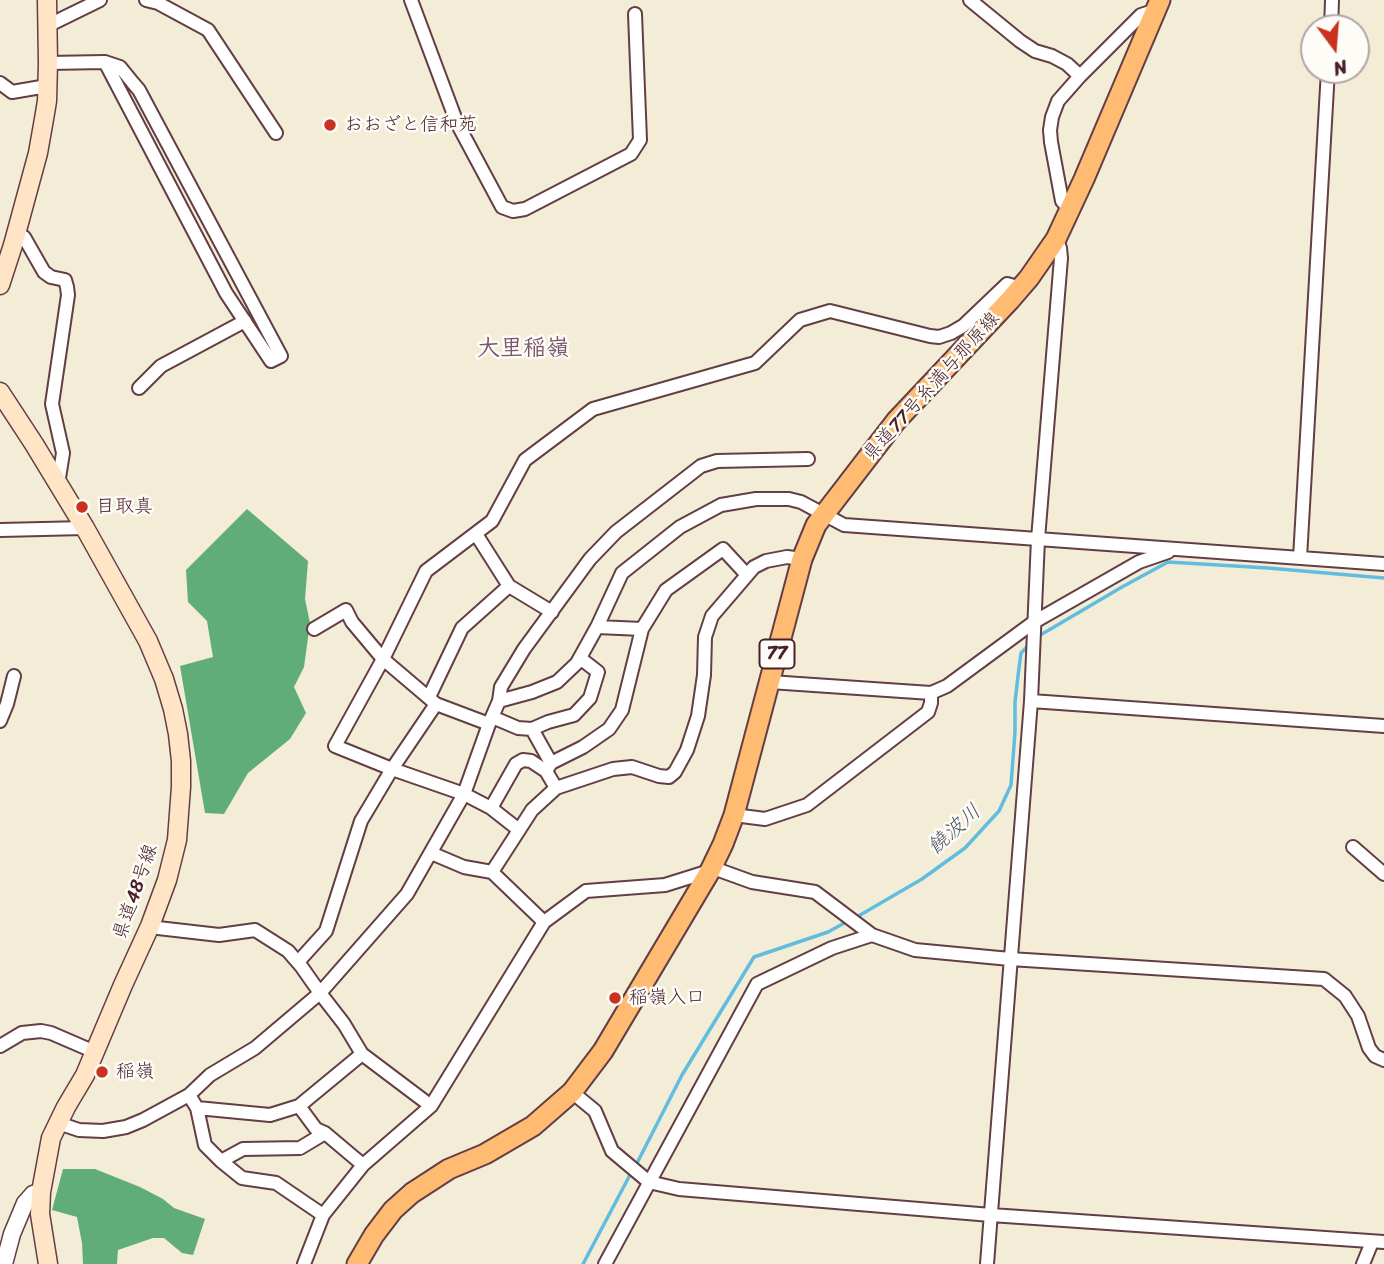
<!DOCTYPE html>
<html>
<head>
<meta charset="utf-8">
<style>
  body { margin:0 }
  #map { position:relative; width:1384px; height:1264px; overflow:hidden; background:#f3edd8; font-family:Sriracha,sans-serif }
  canvas { display:block }
  .north { position:absolute; left:1300px; top:14px; width:70px; height:70px; box-sizing:border-box; background:#fdfcf7; border:2px solid #b5a4a5; border-radius:50%; rotate:164deg; font-size:19px; font-weight:700; line-height:28px; text-align:center; color:#4a1f2b }
  .north::after { content:''; display:block; margin:auto; width:24px; height:32px; background:#c8321e; clip-path:polygon(50% 0,100% 100%,50% 72%,0 100%) }
</style>
</head>
<body>
<div id="map">
<canvas width="1384" height="1264"></canvas>
<div class="north">N</div>
</div>
<script>
const context = document.querySelector('canvas').getContext('2d');
context.lineJoin = 'round';
function fill(path, color) { context.fillStyle = color; context.fill(path, 'evenodd'); }
const shape = rows => new Path2D(rows.map(r => 'M' + r).join(''));
function strokePath(path, color, width, dash) { context.strokeStyle = color; context.lineWidth = width; context.lineCap = dash ? 'butt' : 'round'; context.setLineDash(dash || []); context.stroke(path); }
function label(font, color, halo, rows, align = 'center') {
  context.font = font + ' Sriracha,"Klee One",sans-serif'; context.lineWidth = 5; context.setLineDash([]); context.textBaseline = 'middle'; context.strokeStyle = halo; context.fillStyle = color; for (const [text, x, y, turn = 0] of rows) {
    context.save(); context.translate(x, y); context.rotate((+turn || 0) * Math.PI / 180); context.textAlign = isNaN(turn) ? turn : align; if (halo) context.strokeText(text, 0, 0); context.fillText(text, 0, 0); context.restore();
  }
}
const forest = shape([
  [247,509,308,561,305,599,310,623,304,667,294,687,306,713,290,739,248,773,224,814,205,813,180,666,213,657,207,621,188,602,186,570],
  [63,1169,95,1169,140,1187,163,1199,174,1208,205,1219,193,1255,182,1253,164,1238,153,1238,118,1250,117,1264,83,1264,82,1243,77,1217,52,1210]
]);
const stream = shape([
  [1037,637,1122,587,1168,562,1268,568,1384,578],
  [855,918,922,879,965,848,999,811,1011,785,1015,732,1015,702,1018,676,1021,653,1029,645],
  [635,1167,682,1075,754,957,828,932,848,921],
  [583,1264,631,1173]
]);
const minor = shape([
  [146,0,158,3,208,30,276,133],
  [411,0,457,123,502,207,513,211,525,209,631,154,640,140,635,14],
  [970,0,1020,41,1035,51,1052,56,1067,64,1080,76],
  [47,26,100,0],
  [1331,28,1332,0],
  [48,63,105,62,120,67,133,83,139,90,281,356,271,361,226,293,105,62],
  [0,83,12,92,47,86],
  [1070,210,1062,201,1051,142,1050,130,1052,117,1058,101,1080,76,1141,15,1156,10],
  [16,234,24,237,44,272,51,277,65,280,67,287,68,295,52,404,63,453,58,484],
  [139,388,161,366,245,321],
  [0,530,85,528],
  [476,534,509,586,552,612],
  [1300,558,1328,70],
  [597,627,642,629,666,590,723,549,747,575],
  [314,629,346,610,352,622,383,659,335,746,392,769,464,794,491,808,519,830],
  [770,682,931,693,947,686,1034,622,1139,562,1168,552],
  [429,697,462,628,509,586],
  [499,701,501,687,524,649,590,559,616,532,701,466,717,461,808,459],
  [1031,701,1384,726],
  [492,717,518,728,532,729,548,722,574,715,590,698,598,672,580,658],
  [0,721,7,704,14,676],
  [489,724,436,704,383,659,426,571,492,521,525,460,593,409,755,363,800,320,830,311,930,336,939,337,951,333,963,326,1007,284,1021,288],
  [532,729,551,763,546,771,556,788],
  [551,763,583,747,609,729,622,710,642,629],
  [491,808,516,764,523,760,531,761,546,771],
  [734,815,765,819,807,805,928,712,931,703,931,693],
  [1353,847,1384,874],
  [431,853,464,867,492,872,544,922],
  [492,872,532,810,556,788,613,769,632,767,659,776,669,777,675,772,687,750,698,716,704,675,705,637,712,616,754,567,766,561,787,557,802,559],
  [150,926,158,928,219,935,255,930,288,951,301,966,320,993,344,1024,362,1054,431,1106],
  [298,962,326,931,361,821,392,769,436,704],
  [0,1046,22,1033,41,1031,51,1033,95,1052],
  [572,1092,595,1111,612,1151,649,1182,679,1189,991,1215,1384,1242],
  [189,1095,197,1108,205,1145,221,1161,242,1178,276,1183,323,1215],
  [299,1106,316,1129,325,1133,363,1165],
  [197,1108,270,1115,299,1106,362,1054],
  [58,1123,79,1130,103,1131,126,1127,143,1120,189,1095,210,1075,255,1048,320,993,407,894,464,794,489,724,499,701,532,692,557,682,577,663,597,627,622,573,680,527,721,505,756,499,789,499,801,502,844,525,1384,564],
  [221,1161,243,1149,300,1148,325,1133],
  [304,1264,323,1215,363,1165,431,1106,544,922,586,891,665,885,716,869,752,882,815,892,872,935,915,950,1010,959,1324,979,1345,996,1358,1016,1369,1048,1375,1056,1384,1060],
  [605,1264,757,984,832,948,872,935],
  [987,1264,1031,701,1038,539,1061,258,1060,248,1056,239],
  [1363,1264,1372,1242]
]);
const tertiary = shape([
  [4,1264,12,1234,25,1203,33,1194,41,1192]
]);
const secondary = shape([
  [0,285,13,245,38,153,44,119,47,101,48,63,47,0],
  [0,392,34,444,85,528,148,641,164,679,173,709,178,734,181,761,181,787,177,840,167,880,150,926,123,985,85,1075,66,1107,51,1138,41,1192,40,1214,48,1264]
]);
const primary = shape([
  [357,1264,374,1235,393,1210,412,1193,449,1169,485,1154,533,1126,572,1092,603,1051,710,871,723,844,734,815,802,559,816,525,896,421,1010,300,1029,278,1056,239,1084,179,1160,0]
]);
const markers = [
  [330,125,7,"#c8321e"],
  [82,507,7,"#c8321e"],
  [615,998,7,"#c8321e"],
  [102,1072,7,"#c8321e"]
];
const shields = [
  [777,654,35]
];
const shieldNames = [
  ["77",777,654]
];
const poiNames = [
  ["おおざと信和苑",344,125],
  ["目取真",96,507],
  ["稲嶺入口",629,998],
  ["稲嶺",116,1072]
];
const streetNames = [
  ["県道77号糸満与那原線",932,387,-48],
  ["県道48号線",136,892,-71]
];
const waterNames = [
  ["饒波川",955,830,-42]
];
const quarterNames = [
  ["大里稲嶺",523,349]
];
fill(forest, '#60ad78');
strokePath(stream, '#62bcdf', 3.5);
strokePath(minor, '#633e45', 16);
strokePath(tertiary, '#633e45', 19);
strokePath(secondary, '#633e45', 21);
strokePath(primary, '#633e45', 23);
strokePath(minor, '#fff', 12);
strokePath(tertiary, '#fff', 16);
strokePath(secondary, '#ffe4c6', 18);
strokePath(primary, '#febb71', 19);
for (const [x, y, r, color] of markers) { const dot = new Path2D(); dot.arc(x, y, r, 0, 2 * Math.PI); context.fillStyle = color; context.fill(dot); strokePath(dot, '#fdfcf7', 2.5); }
for (const [x, y, w] of shields) { const box = new Path2D(); box.roundRect(x - w / 2, y - 14.5, w, 29, 5); context.fillStyle = '#fdfcf7'; context.fill(box); strokePath(box, '#4a1f2b', 2); }
label('bold 18px', '#4a1f2b', null, shieldNames);
label('19px', '#4a1f2b', '#fdfcf7', poiNames, 'left');
label('19px', '#4a1f2b', '#fdfcf7', streetNames);
label('italic 21px', '#52566a', '#fdfcf7', waterNames);
label('bold 23px', '#7c5469', '#fdfcf7', quarterNames);
</script>
</body>
</html>
